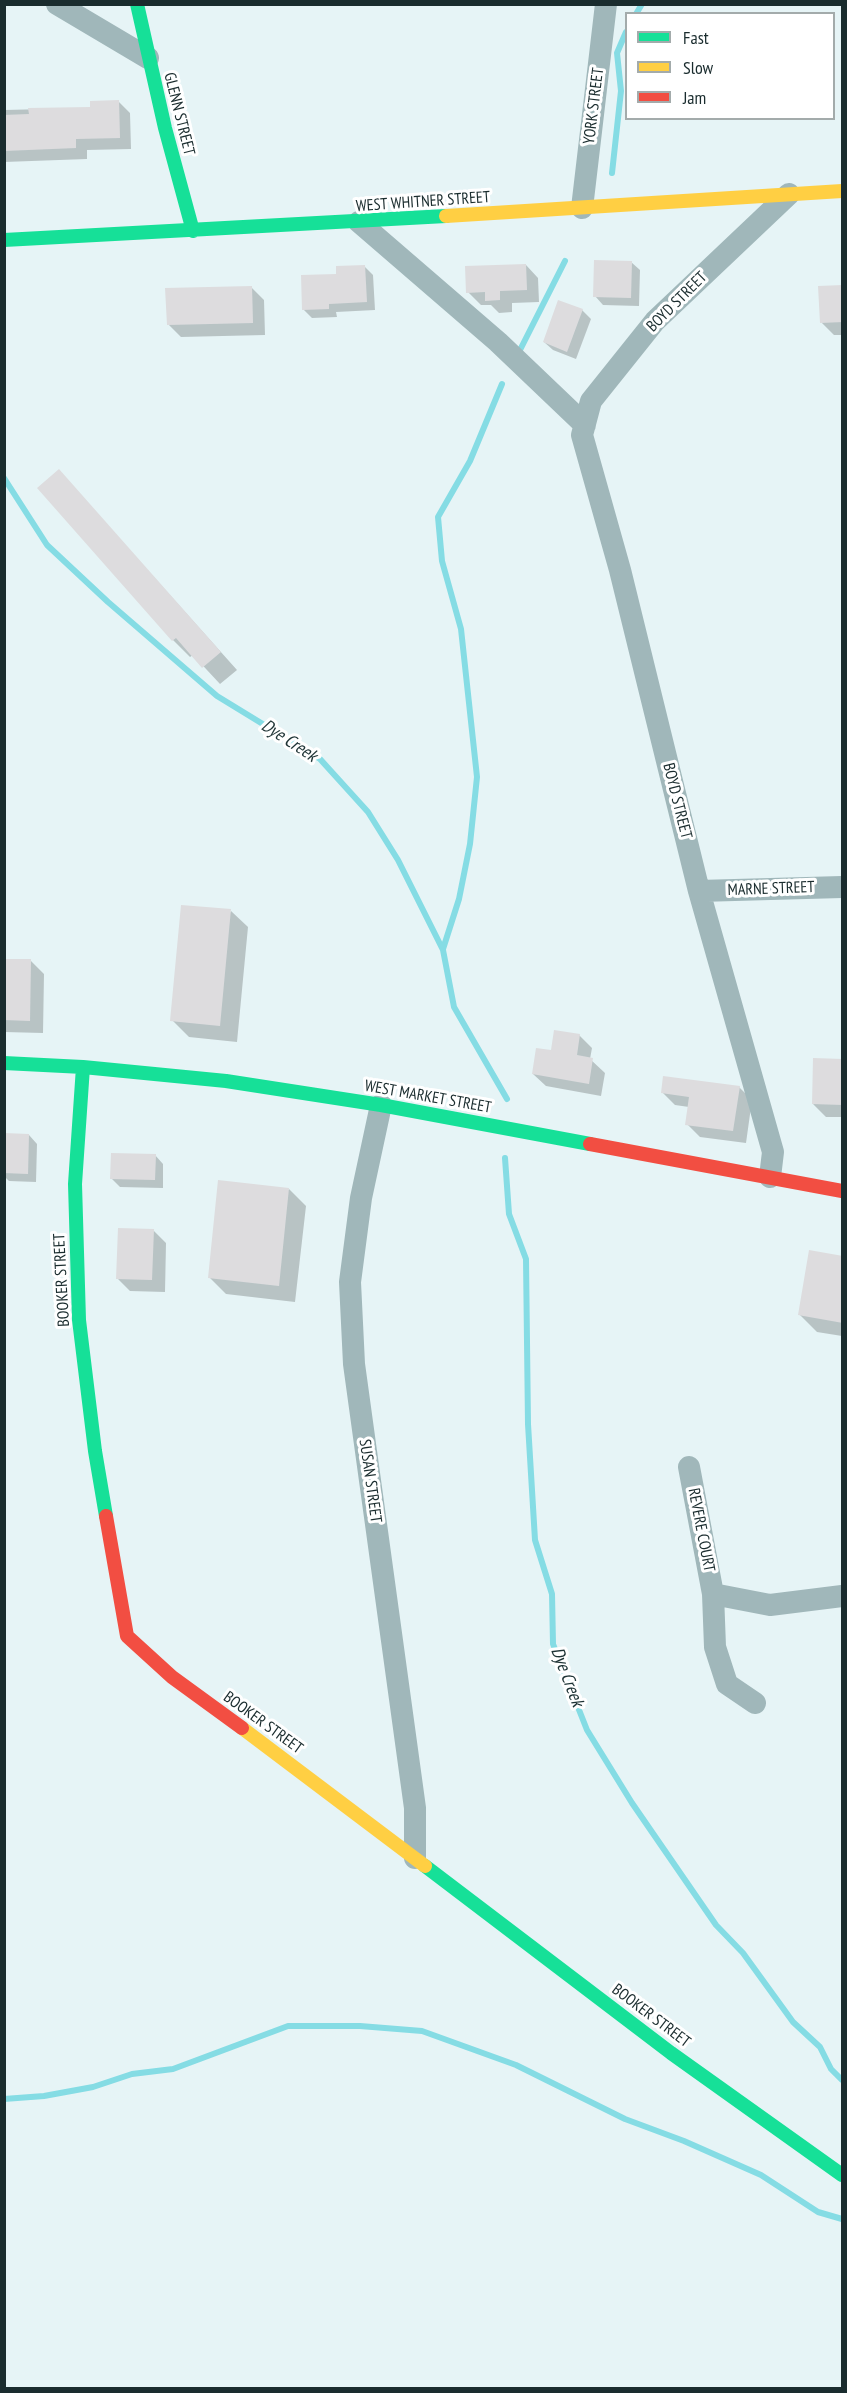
<!DOCTYPE html>
<html>
<head>
<meta charset="utf-8">
<style>
  body { margin:0 }
  #map { position:relative; width:847px; height:2393px; overflow:hidden; background:#e6f4f6; font-family:"PT Sans Narrow",sans-serif }
  canvas { display:block }
  .frame { position:absolute; inset:0; border:6px solid #1a2c2e; pointer-events:none }
  .legend { position:absolute; left:625px; top:12px; width:210px; height:108px; box-sizing:border-box; background:#fff; border:2px solid #a3abab; margin:0; padding:8px 10px; list-style:none; font-size:18px; color:#1a2c2e }
  .legend li { display:flex; align-items:center; gap:12px; height:30px }
  .legend b { width:30px; border:2px solid #a3abab }
</style>
</head>
<body>
<div id="map">
<canvas width="847" height="2393"></canvas>
<div class="frame"></div>
<ul class="legend">
<li><b style="height:8px;background:#16e098"></b>Fast</li>
<li><b style="height:8px;background:#ffcf43"></b>Slow</li>
<li><b style="height:8px;background:#f24e42"></b>Jam</li>
</ul>
</div>
<script>
const context = document.querySelector('canvas').getContext('2d');
context.lineJoin = 'round';
function fill(path, color) { context.fillStyle = color; context.fill(path, 'evenodd'); }
const shape = rows => new Path2D(rows.map(r => 'M' + r).join(''));
function strokePath(path, color, width, dash) { context.strokeStyle = color; context.lineWidth = width; context.lineCap = dash ? 'butt' : 'round'; context.setLineDash(dash || []); context.stroke(path); }
function label(font, color, halo, rows, align = 'center') {
  context.font = font + ' "PT Sans Narrow",sans-serif'; context.lineWidth = 6; context.setLineDash([]); context.textBaseline = 'middle'; context.strokeStyle = halo; context.fillStyle = color; for (const [text, x, y, turn = 0] of rows) {
    context.save(); context.translate(x, y); context.rotate((+turn || 0) * Math.PI / 180); context.textAlign = isNaN(turn) ? turn : align; if (halo) context.strokeText(text, 0, 0); context.fillText(text, 0, 0); context.restore();
  }
}
const shadow = shape([
  [118,101,130,113,131,149,87,150,87,159,4,162,4,110,91,108],
  [631,262,640,270,639,306,603,305,595,296],
  [526,265,538,278,539,302,512,303,512,312,499,313,491,305,481,305,468,292],
  [365,267,373,275,375,310,336,312,337,317,312,318,303,309,338,275],
  [251,287,264,300,265,335,181,337,168,324],
  [842,287,842,335,834,335,821,322],
  [582,310,591,319,576,359,553,350,544,342],
  [59,471,237,670,220,684,193,655,190,657,173,640],
  [231,911,248,927,237,1042,189,1037,172,1020],
  [4,960,31,961,44,974,43,1033,4,1032],
  [579,1035,592,1048,590,1059,605,1073,601,1096,546,1086,533,1074],
  [842,1060,842,1117,826,1117,813,1104],
  [739,1087,752,1100,746,1143,700,1137,687,1124,689,1107,675,1105,662,1092],
  [4,1134,29,1135,37,1144,36,1182,9,1181,4,1176],
  [155,1155,163,1164,163,1188,120,1187,112,1179],
  [289,1189,306,1206,295,1302,226,1294,209,1277],
  [153,1230,166,1243,165,1292,130,1291,118,1279],
  [842,1257,842,1336,817,1332,800,1315]
]);
const stream = shape([
  [636,14,642,4],
  [612,173,621,91,617,53,626,32],
  [520,350,565,261],
  [4,478,47,545,108,602,217,696,320,759,368,812,398,860,443,950,454,1007,507,1099],
  [443,949,459,899,470,844,477,777,461,629,442,561,438,517,470,461,502,384],
  [505,1158,509,1214,526,1259,528,1424,535,1540,552,1594,553,1644,587,1730,632,1803,716,1925,743,1953,793,2022,820,2047,831,2069,842,2080],
  [4,2099,44,2096,93,2087,132,2074,173,2069,288,2026,360,2026,422,2031,516,2065,625,2119,684,2141,761,2175,818,2212,842,2219]
]);
const building = shape([
  [119,100,120,138,76,139,76,148,4,151,4,115,29,114,28,108,90,107,90,101],
  [594,260,632,261,631,298,593,297],
  [526,264,527,290,500,291,500,300,485,301,485,292,466,293,465,266],
  [365,265,367,302,329,304,329,309,302,310,301,275,336,274,336,266],
  [843,285,843,322,820,323,818,286],
  [252,286,253,323,167,325,165,288],
  [558,300,583,309,567,352,543,342],
  [59,469,221,652,202,668,176,638,172,641,37,488],
  [181,905,231,909,220,1026,170,1021],
  [4,959,31,959,30,1021,4,1020],
  [554,1030,580,1034,577,1055,593,1058,589,1084,532,1074,536,1048,551,1050],
  [813,1058,843,1059,843,1105,812,1104],
  [663,1076,740,1086,733,1131,685,1125,689,1097,661,1093],
  [4,1133,29,1134,28,1174,4,1173],
  [111,1153,156,1154,155,1180,110,1179],
  [218,1180,289,1188,279,1286,208,1278],
  [118,1228,154,1229,152,1280,116,1279],
  [809,1250,843,1256,843,1323,798,1315]
]);
const street = shape([
  [57,4,148,58],
  [582,208,606,4],
  [359,222,498,342,585,425],
  [699,891,842,887],
  [381,1105,361,1198,350,1282,354,1364,415,1808,415,1858],
  [770,1177,773,1152,699,891,620,570,582,435,591,401,655,321,789,194],
  [689,1467,713,1594,715,1647,727,1684,755,1703],
  [713,1594,770,1605,842,1596]
]);
const fast = shape([
  [137,4,165,128,193,231],
  [4,240,446,216],
  [4,1063,83,1067,226,1081,381,1105,590,1144],
  [83,1067,75,1184,79,1320,95,1451,106,1516],
  [425,1866,671,2053,842,2175]
]);
const slow = shape([
  [446,216,842,191],
  [242,1728,425,1866]
]);
const jam = shape([
  [590,1144,842,1191],
  [106,1516,127,1636,172,1677,242,1728]
]);
const streetNames = [
  ["YORK STREET",594,106,-83],
  ["GLENN STREET",179,114,76],
  ["WEST WHITNER STREET",423,202,-4],
  ["BOYD STREET",677,302,-45],
  ["BOYD STREET",677,801,76],
  ["MARNE STREET",771,889,-2],
  ["WEST MARKET STREET",428,1097,10],
  ["BOOKER STREET",62,1280,-93],
  ["SUSAN STREET",370,1481,82],
  ["REVERE COURT",701,1530,79],
  ["BOOKER STREET",263,1723,36],
  ["BOOKER STREET",651,2016,37]
];
const waterNames = [
  ["Dye Creek",289,741,33],
  ["Dye Creek",567,1677,69]
];
fill(shadow, '#0003');
strokePath(stream, '#85dce4', 6);
fill(building, '#dddcde');
strokePath(street, '#a0b7ba', 22);
strokePath(fast, '#16e098', 14);
strokePath(slow, '#ffcf43', 14);
strokePath(jam, '#f24e42', 14);
label('16px', '#1a2c2e', '#fff', streetNames);
label('italic 18px', '#1e3335', '#fff', waterNames);
</script>
</body>
</html>
